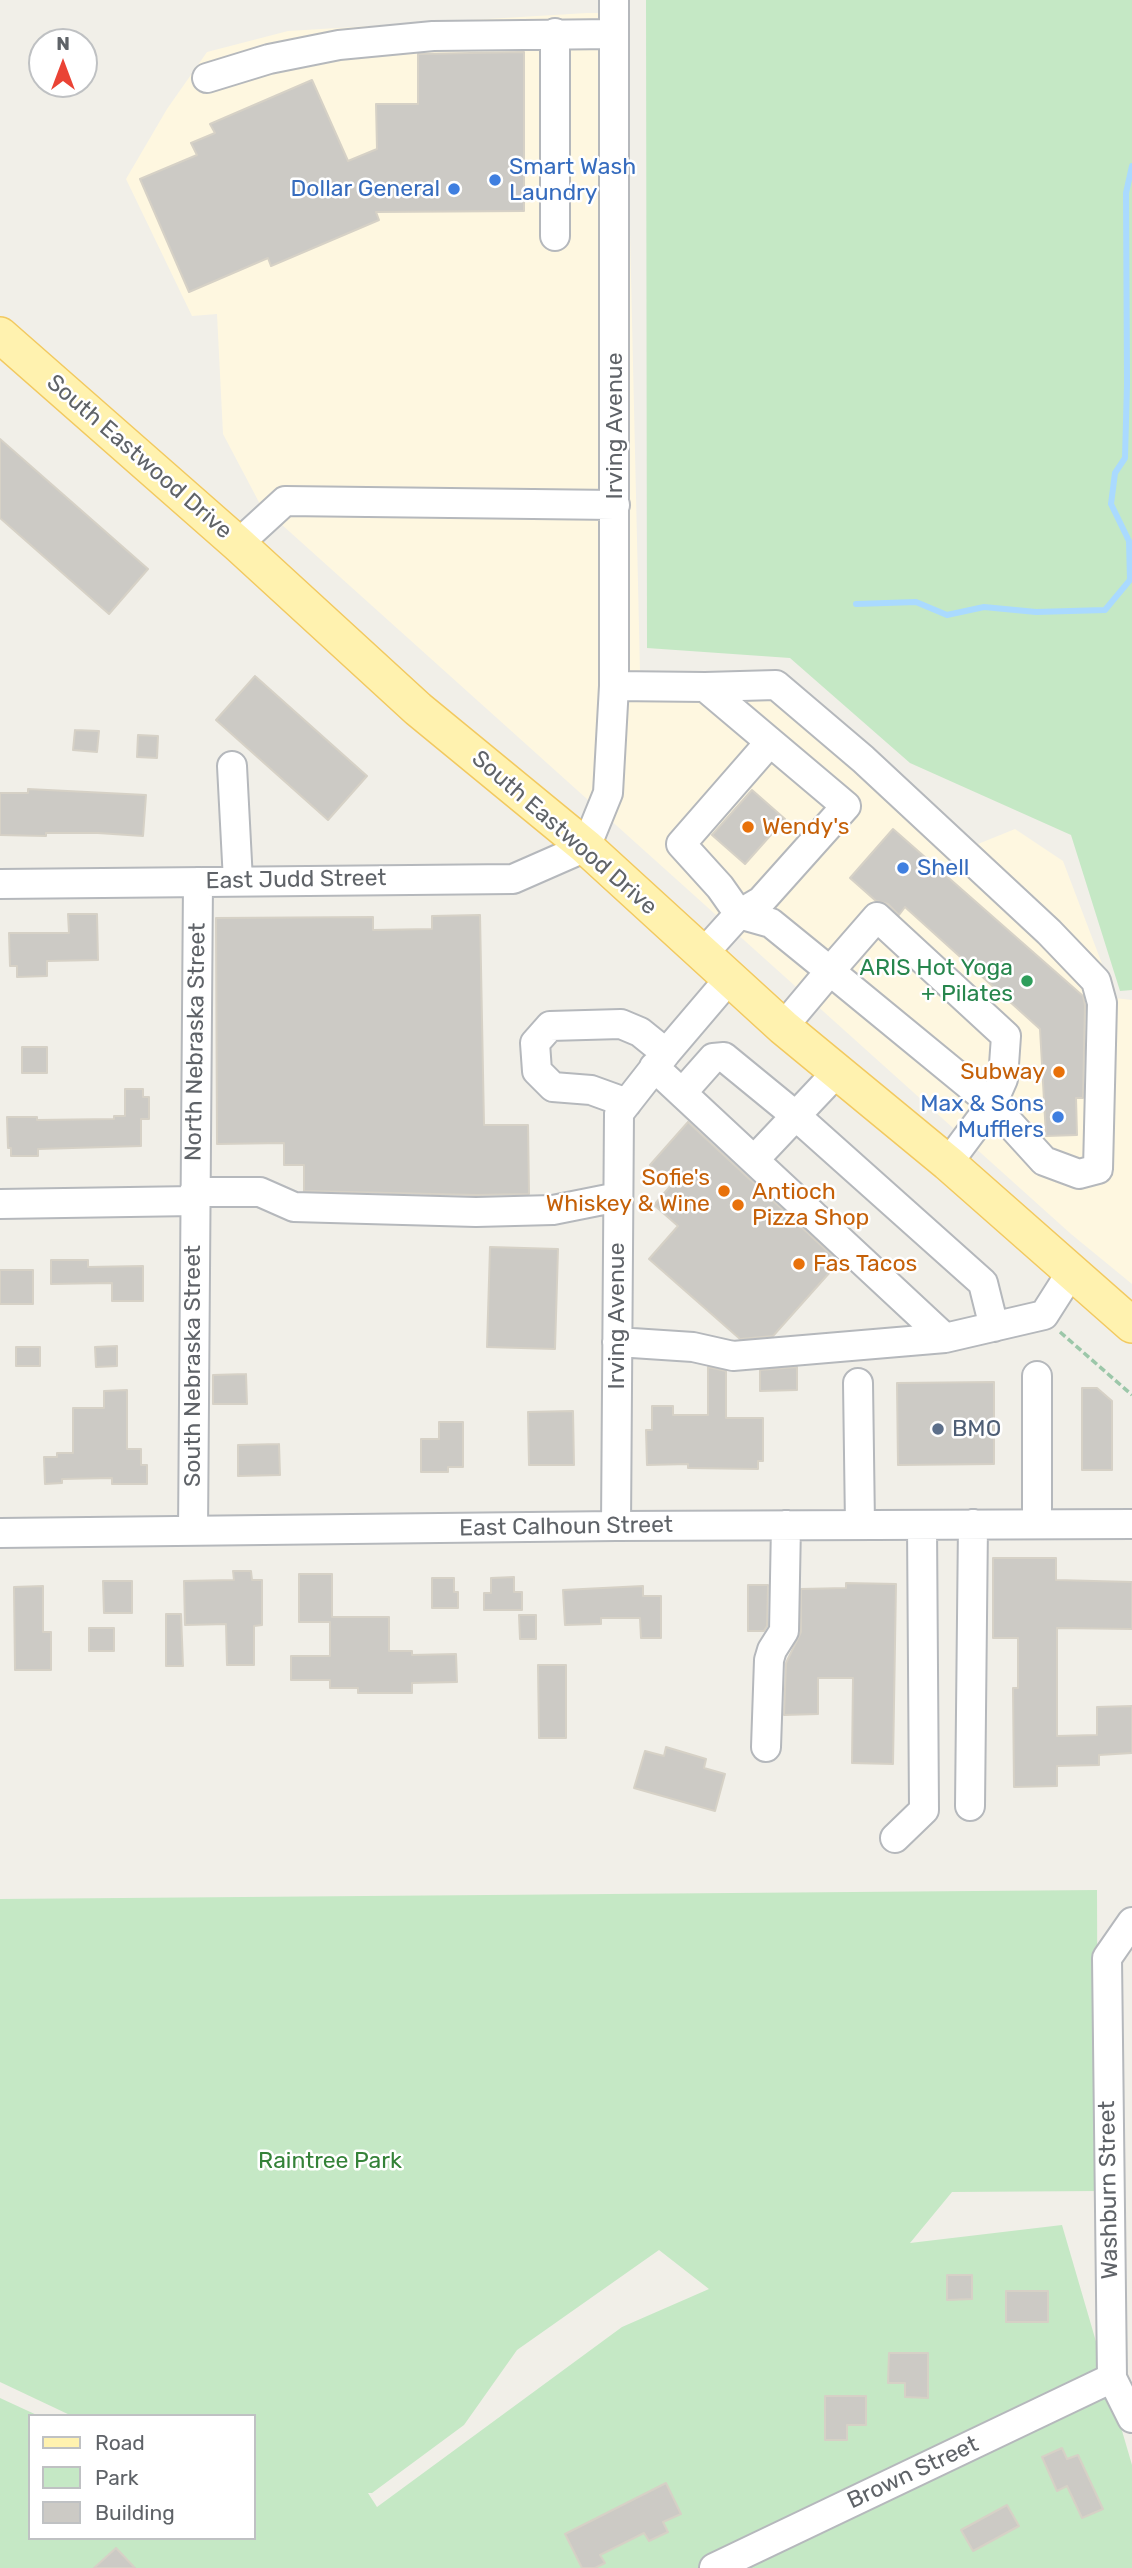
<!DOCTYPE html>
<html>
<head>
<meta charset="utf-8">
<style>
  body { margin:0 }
  #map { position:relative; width:1132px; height:2568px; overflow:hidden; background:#f1efe8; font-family:Rubik,sans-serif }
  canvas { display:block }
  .legend { position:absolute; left:28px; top:2414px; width:228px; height:126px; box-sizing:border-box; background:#fff; border:2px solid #bfc1c3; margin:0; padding:9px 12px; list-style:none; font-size:21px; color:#5f6368 }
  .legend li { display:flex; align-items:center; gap:14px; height:35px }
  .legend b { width:35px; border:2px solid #bfc1c3 }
  .north { position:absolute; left:28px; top:28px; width:70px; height:70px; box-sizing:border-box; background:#fff; border:2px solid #bfc1c3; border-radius:50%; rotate:0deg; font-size:19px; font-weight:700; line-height:28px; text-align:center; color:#5f6368 }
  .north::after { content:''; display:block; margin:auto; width:24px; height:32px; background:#ea4335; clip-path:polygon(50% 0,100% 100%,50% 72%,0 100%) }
</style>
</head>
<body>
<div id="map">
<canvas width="1132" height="2568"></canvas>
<ul class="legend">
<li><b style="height:9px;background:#fff2af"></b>Road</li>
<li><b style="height:19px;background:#c5e8c5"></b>Park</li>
<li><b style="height:19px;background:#cccac5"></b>Building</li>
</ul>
<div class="north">N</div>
</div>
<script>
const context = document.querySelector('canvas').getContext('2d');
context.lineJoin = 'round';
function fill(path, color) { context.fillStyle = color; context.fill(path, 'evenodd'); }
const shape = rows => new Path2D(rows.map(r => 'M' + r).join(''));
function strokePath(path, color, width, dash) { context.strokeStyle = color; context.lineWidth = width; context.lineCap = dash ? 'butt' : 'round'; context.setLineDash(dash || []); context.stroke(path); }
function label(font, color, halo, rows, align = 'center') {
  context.font = font + ' Rubik,sans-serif'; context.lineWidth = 5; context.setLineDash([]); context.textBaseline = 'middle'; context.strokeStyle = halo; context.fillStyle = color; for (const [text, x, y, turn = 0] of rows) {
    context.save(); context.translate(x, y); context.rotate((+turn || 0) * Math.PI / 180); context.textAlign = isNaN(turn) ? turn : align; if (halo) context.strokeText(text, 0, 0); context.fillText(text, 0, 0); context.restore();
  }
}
const commercial = shape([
  [587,13,625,13,640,671,774,672,978,844,1015,829,1063,861,1115,998,1132,1000,1132,1284,1071,1234,261,506,223,434,217,314,192,316,126,179,167,109,207,52,288,31]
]);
const green = shape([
  [646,0,1132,0,1132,990,1120,991,1071,835,910,763,790,658,647,648],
  [1097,1890,1098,2191,952,2192,910,2243,1062,2225,1132,2465,1132,2568,0,2568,0,2398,39,2416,30,2416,30,2538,254,2538,254,2416,72,2416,0,2382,0,1899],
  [659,2250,709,2289,622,2327,377,2507,368,2493,372,2493,464,2425,517,2350]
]);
const stream = shape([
  [856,604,916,602,947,615,984,607,1036,612,1105,610,1130,580,1129,541,1111,504,1115,473,1125,458,1127,384,1126,193,1132,166]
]);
const building = shape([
  [524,52,524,211,376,212,379,220,271,266,268,258,189,292,140,179,197,155,191,143,215,133,210,124,312,80,348,161,377,149,376,104,418,104,418,54,524,52],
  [0,439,148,569,109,614,0,518,0,439],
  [255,676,367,776,328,820,216,720,255,676],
  [75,730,99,731,97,752,73,750,75,730],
  [138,735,158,736,157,758,137,757,138,735],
  [28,789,146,795,143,836,98,833,46,833,46,836,0,835,0,793,28,793,28,789],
  [752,790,785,819,745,864,712,835,752,790],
  [893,829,1083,996,1085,1005,1083,1098,1076,1098,1077,1135,1046,1136,1040,1029,905,907,899,915,888,904,876,901,850,878,893,829],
  [68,914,97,914,98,960,47,961,47,976,17,977,17,966,10,966,9,933,69,933,68,914],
  [480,915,484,1125,528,1125,529,1194,476,1195,304,1191,304,1165,284,1165,284,1143,217,1144,216,918,373,917,373,930,432,929,432,916,480,915],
  [22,1047,47,1047,47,1073,22,1073,22,1047],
  [125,1089,143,1089,143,1097,149,1097,149,1119,141,1119,141,1146,38,1149,38,1156,11,1156,11,1148,8,1148,7,1117,37,1117,37,1120,114,1119,114,1116,125,1116,125,1089],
  [688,1122,839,1262,773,1336,740,1339,649,1259,678,1226,654,1205,672,1184,650,1165,688,1122],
  [490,1247,558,1249,555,1349,487,1347,490,1247],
  [51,1260,88,1260,88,1267,143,1266,143,1301,112,1301,112,1283,51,1284,51,1260],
  [0,1270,33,1270,33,1304,0,1304,0,1270],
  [117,1346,117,1366,96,1367,95,1347,117,1346],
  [16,1347,40,1347,40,1366,16,1366,16,1347],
  [708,1367,726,1371,726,1418,763,1418,763,1461,758,1461,758,1469,688,1468,688,1464,647,1465,646,1430,652,1430,652,1406,673,1406,673,1415,708,1415,708,1367],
  [797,1367,797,1390,760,1391,760,1370,797,1367],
  [246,1374,247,1404,213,1404,213,1375,246,1374],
  [994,1382,994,1464,898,1465,897,1383,994,1382],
  [1082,1388,1097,1388,1112,1401,1112,1470,1082,1470,1082,1388],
  [127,1390,127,1449,141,1449,141,1465,147,1465,147,1484,112,1484,112,1478,62,1479,62,1483,45,1484,44,1457,57,1457,57,1453,73,1453,73,1408,104,1408,104,1391,127,1390],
  [573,1411,574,1465,529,1465,528,1412,573,1411],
  [439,1422,463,1422,463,1467,448,1467,448,1472,421,1472,421,1439,439,1439,439,1422],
  [279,1444,280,1475,238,1476,238,1445,279,1444],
  [993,1558,1056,1558,1056,1580,1132,1582,1132,1629,1057,1628,1057,1736,1097,1735,1097,1707,1132,1706,1132,1753,1099,1755,1099,1765,1057,1766,1057,1786,1014,1787,1013,1688,1018,1688,1018,1638,993,1638,993,1558],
  [233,1571,251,1571,252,1580,262,1580,262,1625,254,1626,254,1665,227,1665,226,1624,185,1625,184,1581,234,1580,233,1571],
  [299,1574,332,1574,332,1617,389,1617,389,1651,412,1651,412,1655,456,1654,457,1682,412,1683,412,1693,358,1693,358,1688,330,1688,330,1680,291,1680,291,1656,330,1656,330,1622,299,1622,299,1574],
  [514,1577,514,1592,522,1592,522,1610,484,1610,484,1593,491,1593,491,1578,514,1577],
  [432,1578,454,1578,454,1592,458,1592,458,1608,432,1608,432,1578],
  [103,1581,132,1581,132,1613,104,1613,103,1581],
  [846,1583,896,1584,893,1764,852,1763,853,1678,818,1678,818,1714,784,1715,786,1663,801,1632,801,1589,846,1588,846,1583],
  [748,1585,768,1585,767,1626,764,1631,748,1631,748,1585],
  [43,1586,43,1632,51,1632,51,1670,15,1670,14,1587,43,1586],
  [643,1586,643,1596,661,1596,661,1638,641,1638,640,1618,601,1618,601,1624,565,1625,563,1590,643,1586],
  [166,1614,181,1614,183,1666,166,1666,166,1614],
  [519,1615,536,1615,536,1639,520,1639,519,1615],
  [89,1628,114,1628,114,1651,89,1651,89,1628],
  [538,1665,566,1665,566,1738,539,1738,538,1665],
  [666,1747,706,1759,704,1768,725,1774,715,1811,634,1788,645,1751,664,1756,666,1747],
  [947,2275,972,2275,972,2299,947,2300,947,2275],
  [1006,2291,1048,2291,1048,2322,1006,2322,1006,2291],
  [889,2353,928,2353,928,2398,905,2397,905,2383,888,2383,889,2353],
  [825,2396,866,2396,866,2425,847,2425,847,2440,825,2440,825,2396],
  [1062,2448,1067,2459,1078,2455,1103,2509,1082,2518,1067,2486,1057,2491,1042,2457,1062,2448],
  [666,2483,681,2514,663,2522,668,2532,649,2541,644,2533,600,2555,605,2563,595,2568,582,2568,565,2534,666,2483],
  [1007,2505,1019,2526,973,2551,961,2530,1007,2505],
  [116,2548,135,2568,94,2568,116,2548]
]);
const path = shape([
  [1060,1332,1132,1395]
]);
const minor = shape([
  [555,33,555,236],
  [207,78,269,59,339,45,433,36,614,34],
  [238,544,285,501,615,505],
  [614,686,705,687,846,806,761,901,739,914,702,955],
  [705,687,776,685,863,759,1049,932,1096,981,1102,1003,1098,1169,1079,1174,1044,1161,992,1104,948,1163],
  [770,742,681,844,720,887,739,914,771,923,830,971,992,1104,1003,1079,1006,1036,877,917,830,971,783,1027],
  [232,766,238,881],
  [0,884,513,879,586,847,608,793,614,686,614,0],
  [654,1067,945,1338,1044,1315,1072,1271],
  [682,1093,713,1058,724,1057,796,1116,983,1283,994,1327],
  [627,1103,591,1090,553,1087,537,1071,535,1043,550,1026,621,1024,640,1032,666,1053],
  [754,1160,838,1071],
  [194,1192,260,1192,294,1207,476,1212,553,1210,618,1197],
  [0,1204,194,1201],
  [617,1342,693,1347,733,1356,945,1338],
  [1037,1376,1037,1524],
  [858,1383,860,1525],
  [616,1526,619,1113,666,1053,729,979],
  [193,1531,198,882],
  [0,1533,616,1526,1132,1524],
  [766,1747,769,1660,772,1650,784,1631,786,1525],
  [970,1806,973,1524],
  [895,1838,924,1810,922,1525],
  [1132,1922,1107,1958,1112,2378,1132,2418],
  [714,2568,1112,2378]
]);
const major = shape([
  [0,335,238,544,418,709,586,847,783,1027,948,1163,1132,1325]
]);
const markers = [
  [495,180,7,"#3f7fe0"],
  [454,189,7,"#3f7fe0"],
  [748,827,7,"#e8710a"],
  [903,868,7,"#3f7fe0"],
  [1027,981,7,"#2e9e5b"],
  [1059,1072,7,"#e8710a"],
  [1058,1117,7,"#3f7fe0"],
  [724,1191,7,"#e8710a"],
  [738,1205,7,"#e8710a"],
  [799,1264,7,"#e8710a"],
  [938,1429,7,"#5c6f8a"]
];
const shopNames = [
  ["Smart Wash",509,167],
  ["Laundry",509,193],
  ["Dollar General",440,189,"right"],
  ["Shell",917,868],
  ["Max & Sons",1044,1104,"right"],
  ["Mufflers",1044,1130,"right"]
];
const streetNames = [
  ["Irving Avenue",615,426,-90],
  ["South Eastwood Drive",139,457,41],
  ["South Eastwood Drive",564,833,41],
  ["East Judd Street",296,880,-1],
  ["North Nebraska Street",196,1042,-89],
  ["Irving Avenue",617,1316,-90],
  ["South Nebraska Street",193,1366,-90],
  ["East Calhoun Street",566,1527,-1],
  ["Washburn Street",1109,2190,-91],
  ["Brown Street",913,2473,-25]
];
const foodNames = [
  ["Wendy's",762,827],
  ["Subway",1045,1072,"right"],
  ["Sofie's",710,1178,"right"],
  ["Whiskey & Wine",710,1204,"right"],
  ["Antioch",752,1192],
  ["Pizza Shop",752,1218],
  ["Fas Tacos",813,1264]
];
const leisureNames = [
  ["ARIS Hot Yoga",1013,968],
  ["+ Pilates",1013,994]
];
const serviceNames = [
  ["BMO",952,1429]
];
const parkNames = [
  ["Raintree Park",330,2161]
];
fill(commercial, '#fef7e0');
fill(green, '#c5e8c5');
strokePath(stream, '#aadaff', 6);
fill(building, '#cccac5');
strokePath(building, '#d6d1c6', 2);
strokePath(minor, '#b5b8bc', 32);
strokePath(major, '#f2c960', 38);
strokePath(path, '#9cc7a9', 3.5, [7, 3.5]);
strokePath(minor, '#fff', 28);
strokePath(major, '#fff2af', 35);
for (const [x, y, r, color] of markers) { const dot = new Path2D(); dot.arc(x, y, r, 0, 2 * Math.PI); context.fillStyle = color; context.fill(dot); strokePath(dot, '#fff', 2.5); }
label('23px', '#366cbe', '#fff', shopNames, 'left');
label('23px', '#5f6368', '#fff', streetNames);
label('23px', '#c56008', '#fff', foodNames, 'left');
label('23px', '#27864d', '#fff', leisureNames, 'right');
label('23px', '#4e5e75', '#fff', serviceNames, 'left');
label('23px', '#348238', '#fff', parkNames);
</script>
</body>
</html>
